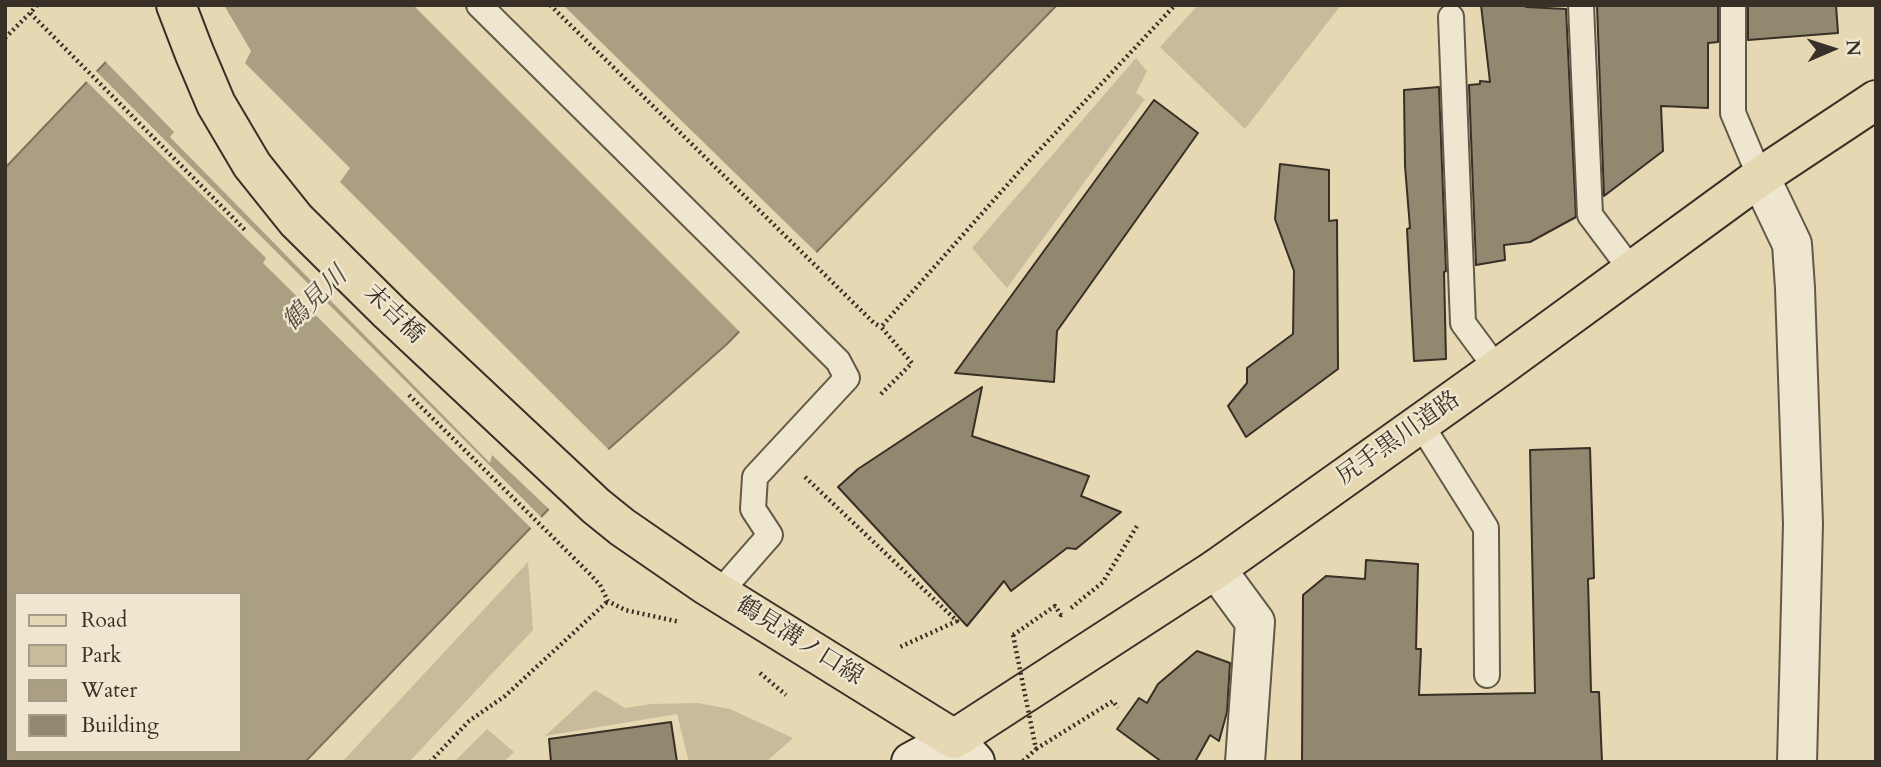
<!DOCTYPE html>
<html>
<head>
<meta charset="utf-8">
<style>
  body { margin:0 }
  #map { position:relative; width:1881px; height:767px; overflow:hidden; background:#e5d8b3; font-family:Cardo,serif }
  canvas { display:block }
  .frame { position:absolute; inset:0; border:7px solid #382f26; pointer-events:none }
  .legend { position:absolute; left:14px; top:592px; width:228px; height:161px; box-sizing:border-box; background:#eee6ce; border:2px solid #a59d8b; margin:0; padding:9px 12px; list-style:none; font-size:21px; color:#382f26 }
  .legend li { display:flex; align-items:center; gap:14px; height:35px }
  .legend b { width:35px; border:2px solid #a59d8b }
  .north { position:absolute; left:1797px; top:14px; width:70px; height:70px; -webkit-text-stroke:5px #eee6ce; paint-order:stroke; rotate:87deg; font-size:19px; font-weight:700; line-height:28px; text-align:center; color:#382f26 }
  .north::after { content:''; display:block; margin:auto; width:24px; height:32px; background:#382f26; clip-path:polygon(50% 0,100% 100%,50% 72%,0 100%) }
</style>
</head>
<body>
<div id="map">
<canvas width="1881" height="767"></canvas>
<div class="frame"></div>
<ul class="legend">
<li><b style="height:9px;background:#e5d8b3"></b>Road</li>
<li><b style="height:19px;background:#c8bb9b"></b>Park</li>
<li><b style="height:19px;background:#aa9f83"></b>Water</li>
<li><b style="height:19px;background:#92876f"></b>Building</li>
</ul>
<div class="north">N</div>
</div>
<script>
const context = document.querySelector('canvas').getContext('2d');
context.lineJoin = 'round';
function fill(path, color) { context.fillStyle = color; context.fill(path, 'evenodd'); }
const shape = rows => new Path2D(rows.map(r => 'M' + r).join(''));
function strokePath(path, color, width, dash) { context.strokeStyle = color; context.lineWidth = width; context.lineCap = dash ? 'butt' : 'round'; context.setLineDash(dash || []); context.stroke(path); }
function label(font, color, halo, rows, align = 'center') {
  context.font = font + ' Cardo,"Noto Serif JP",serif'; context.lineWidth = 5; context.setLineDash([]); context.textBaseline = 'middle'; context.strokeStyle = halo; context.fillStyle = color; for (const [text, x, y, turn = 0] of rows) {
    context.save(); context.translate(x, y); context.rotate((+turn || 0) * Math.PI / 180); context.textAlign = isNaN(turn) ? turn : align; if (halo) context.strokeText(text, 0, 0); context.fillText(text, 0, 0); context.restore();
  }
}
const green = shape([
  [1198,5,1341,5,1245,129,1160,47],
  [1136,58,1147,71,1136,93,1145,99,1007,288,972,248],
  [528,562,533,630,409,762,342,762],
  [595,690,625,708,651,704,698,703,730,709,793,738,766,762,689,762,677,714,545,736],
  [487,729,514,752,504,762,454,762]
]);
const water = shape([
  [160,5,1057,5,727,344,594,462,305,762,5,762,5,168,160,5],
  [16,594,240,594,240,751,16,751,16,594]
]);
const pier = shape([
  [156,5,224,5,251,51,245,63,350,168,340,182,611,452,551,511,492,455,490,463,170,137,174,132,104,60],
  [413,5,563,5,819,255,742,334],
  [95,70,543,519,533,530,263,263,266,258,85,80]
]);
const building = shape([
  [1481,5,1526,5,1526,7,1566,9,1576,217,1530,242,1504,245,1505,260,1476,265,1469,85,1480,84,1480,81,1490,82,1481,5],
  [1597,5,1718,5,1718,42,1708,43,1708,108,1661,106,1663,151,1604,196,1597,5],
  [1748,5,1836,5,1838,33,1748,40,1748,5],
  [1439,87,1446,271,1444,272,1446,359,1414,361,1407,229,1410,228,1405,166,1404,90,1439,87],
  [1154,100,1198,133,1057,331,1054,382,955,373,1154,100],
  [1280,164,1329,170,1329,221,1337,220,1338,369,1246,437,1228,406,1247,383,1247,368,1293,334,1294,271,1275,219,1280,164],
  [982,387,972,436,1089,476,1081,496,1121,512,1076,549,1067,548,1011,591,1004,581,967,626,838,487,858,469,982,387],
  [1590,448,1594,578,1588,579,1591,692,1599,692,1602,762,1302,762,1303,595,1326,576,1365,579,1366,560,1418,564,1416,649,1421,649,1419,695,1535,693,1530,450,1590,448],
  [1197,651,1230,663,1227,712,1219,741,1210,735,1195,762,1162,762,1117,729,1139,698,1147,703,1158,684,1197,651],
  [671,722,677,762,551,762,549,739,671,722]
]);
const path = shape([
  [37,5,30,13,245,230],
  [550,5,874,323,881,327],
  [5,38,30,13],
  [881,394,912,363,881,327,1017,174,1175,5],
  [409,395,589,573,600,585,608,601,625,610,680,622],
  [805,477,957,621,900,647],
  [1071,608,1103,582,1137,526],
  [1013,635,1055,606,1061,615,1064,613],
  [760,673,786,695],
  [1036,749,1113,701,1118,708],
  [430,762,469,721,505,696,608,601]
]);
const lane = shape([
  [479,5,838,361,847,378,755,477,753,509,770,535,720,592],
  [1581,5,1590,215,1632,271],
  [1733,5,1733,113,1760,177],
  [1451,17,1463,323,1497,369],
  [1420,423,1486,528,1487,675]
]);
const street = shape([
  [1760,177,1792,244,1795,288,1803,524,1797,762],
  [1216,569,1255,622,1245,762]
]);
const secondary = shape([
  [911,762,954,739,975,762]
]);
const primary = shape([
  [176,5,194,52,216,104,252,165,296,220,389,312,596,506,622,527,706,585,954,739,1216,569,1497,369,1760,177,1876,100]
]);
const pathBridge = shape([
  [1013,635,1036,749,1022,762]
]);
const streetNames = [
  ["末吉橋",393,315,44],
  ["尻手黒川道路",1399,439,-35],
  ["鶴見溝ノ口線",799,642,32]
];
const waterNames = [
  ["鶴見川",316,300,-45]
];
fill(green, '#c8bb9b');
fill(water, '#aa9f83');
strokePath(water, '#7c725e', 2);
fill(pier, '#e5d8b3');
fill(building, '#92876f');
strokePath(building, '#382f26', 2);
strokePath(lane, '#635949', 28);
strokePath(street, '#635949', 42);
strokePath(secondary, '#382f26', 42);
strokePath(primary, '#382f26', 42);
strokePath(path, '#382f26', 4.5, [2, 3.5]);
strokePath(lane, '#eee6ce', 24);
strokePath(street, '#eee6ce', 38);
strokePath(secondary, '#eee6ce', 38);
strokePath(primary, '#e5d8b3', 38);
strokePath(pathBridge, '#382f26', 4.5, [2, 3.5]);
label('24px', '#382f26', '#eee6ce', streetNames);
label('italic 26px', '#544b3d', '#eee6ce', waterNames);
</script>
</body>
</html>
